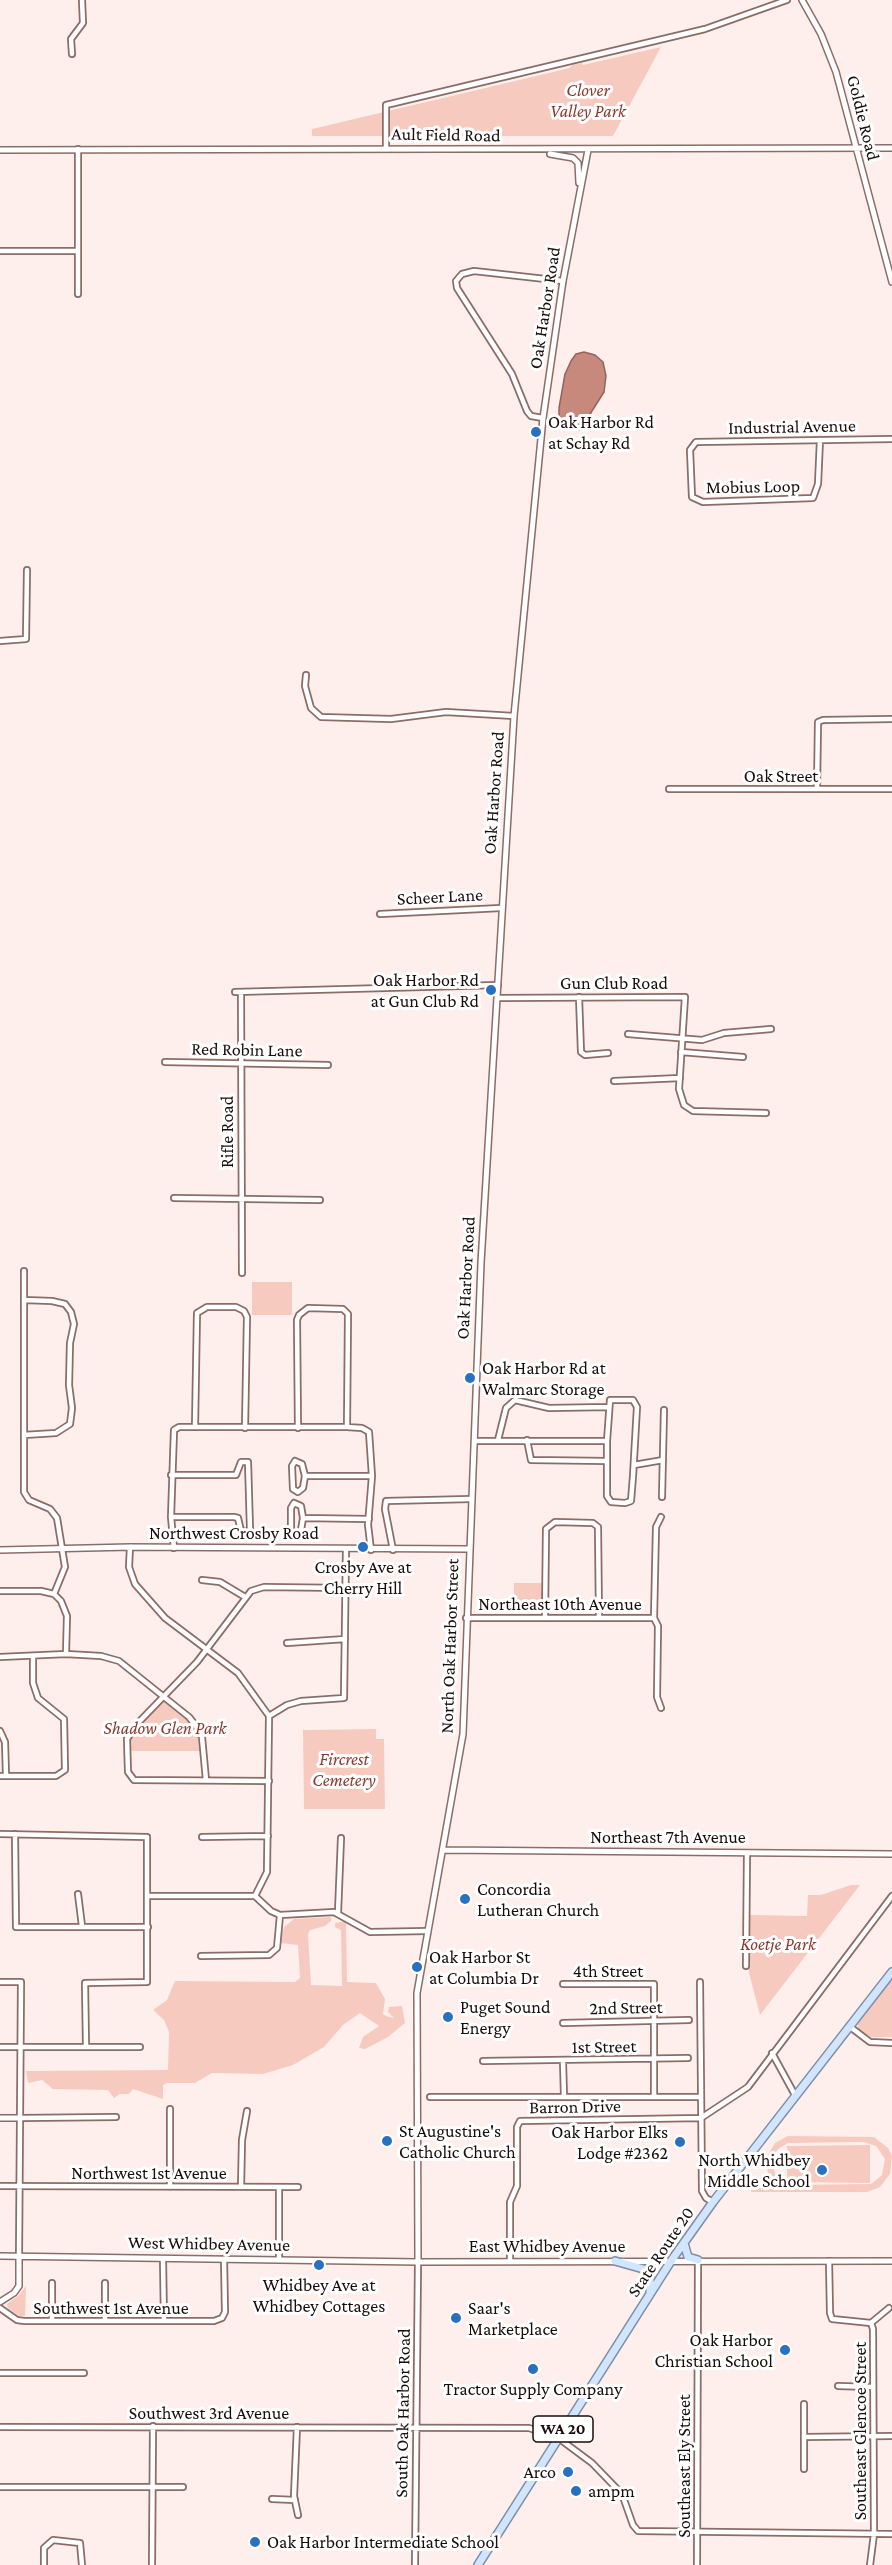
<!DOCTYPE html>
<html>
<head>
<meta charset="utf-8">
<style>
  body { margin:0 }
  canvas { display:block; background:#feefed }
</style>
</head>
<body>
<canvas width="892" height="2565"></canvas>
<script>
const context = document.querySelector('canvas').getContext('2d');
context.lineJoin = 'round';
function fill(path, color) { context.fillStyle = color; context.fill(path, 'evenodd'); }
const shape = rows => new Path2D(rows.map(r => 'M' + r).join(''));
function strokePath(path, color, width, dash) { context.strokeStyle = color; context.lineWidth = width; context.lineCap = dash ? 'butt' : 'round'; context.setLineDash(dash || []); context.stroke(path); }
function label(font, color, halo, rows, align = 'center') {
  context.font = font + ' "Crimson Pro",serif'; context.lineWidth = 6; context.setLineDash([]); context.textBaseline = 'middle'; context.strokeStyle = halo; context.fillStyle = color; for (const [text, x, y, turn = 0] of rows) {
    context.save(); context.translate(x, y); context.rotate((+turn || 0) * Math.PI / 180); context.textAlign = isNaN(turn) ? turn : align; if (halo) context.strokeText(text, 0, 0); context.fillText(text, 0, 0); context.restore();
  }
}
const green = shape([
  [661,47,613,136,312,136,312,129,570,68,572,65,582,63,583,65],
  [252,1282,292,1282,292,1315,252,1315],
  [514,1583,543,1583,541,1611,514,1613],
  [163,1698,174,1705,196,1726,205,1751,127,1751,131,1731],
  [376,1729,376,1739,384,1739,385,1809,304,1809,303,1730],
  [851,1885,860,1885,760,2015,749,1973,749,1915,807,1916,808,1895,821,1895],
  [330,1917,332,1920,325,1926,310,1930,308,1934,311,1985,342,1986,341,1930,335,1927,335,1923,346,1921,347,1982,376,1983,385,1999,383,2014,388,2017,394,2018,388,2012,389,2007,402,2006,405,2023,388,2037,365,2049,359,2048,363,2037,379,2026,360,2013,343,2025,324,2047,293,2065,263,2074,212,2073,195,2083,167,2083,163,2085,163,2099,133,2089,129,2094,120,2094,114,2098,108,2090,53,2089,42,2080,28,2083,26,2071,168,2070,169,2032,164,2020,153,2010,167,2000,175,1981,295,1982,300,1978,298,1945,280,1943,284,1927,294,1919],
  [892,1979,892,2037,871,2037,859,2030,857,2023],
  [788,2136,874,2137,888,2148,892,2156,890,2174,880,2187,867,2192,751,2192,751,2185,775,2185,768,2174,766,2158,775,2143],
  [864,2142,876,2146,885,2159,882,2175,871,2184,788,2185,781,2181,774,2171,774,2155,778,2149,788,2143],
  [870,2145,870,2183,787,2182,787,2146],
  [26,2286,25,2316,19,2316,8,2308,7,2304,19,2295]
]);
const water = shape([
  [584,352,595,355,603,362,606,376,604,392,580,430,572,429,559,416,559,408,565,374,571,361,576,354,584,352]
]);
const minor = shape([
  [72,54,71,39,83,23,82,0],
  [78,149,78,294],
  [386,149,386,105,705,29,787,0],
  [0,251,78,251],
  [543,418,531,416,527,411,512,374,457,288,456,281,462,274,474,271,563,281],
  [820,440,818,484,813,498,703,502,692,497,690,450,696,442,892,439],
  [0,641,26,639,27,570],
  [306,675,305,686,311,708,321,717,391,719,446,712,514,716],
  [669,789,892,789],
  [817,789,818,722,823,720,892,719],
  [380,914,501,908],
  [235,992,498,985],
  [241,992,242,1273],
  [579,997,581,1052,585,1055,608,1053],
  [497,998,685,997,679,1089,684,1105,693,1111,766,1113],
  [628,1034,702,1040,724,1033,771,1029],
  [681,1052,743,1057],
  [165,1062,328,1065],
  [614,1081,680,1078],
  [174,1198,320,1200],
  [24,1271,24,1492,29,1500,50,1509,57,1518,65,1567,54,1594,61,1601,67,1616,66,1654],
  [195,1427,197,1313,207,1307,236,1307,244,1311,247,1317,245,1428],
  [298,1428,297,1320,299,1315,308,1308,343,1309,348,1314,347,1427],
  [24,1435,56,1433,70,1424,72,1408,69,1385,70,1343,74,1324,71,1312,65,1304,52,1301,24,1300],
  [498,1440,506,1408,515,1400,549,1408,609,1407],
  [527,1440,531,1460,607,1461],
  [475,1441,607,1441,610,1400,633,1400,637,1407,633,1476,631,1501,625,1503,611,1502,607,1496,607,1441],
  [295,1461,302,1464,305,1476,303,1488,298,1492,293,1489,292,1466,295,1461],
  [634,1465,663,1460],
  [305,1476,372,1476],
  [662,1497,664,1410],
  [294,1503,301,1506,303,1518,301,1530,296,1534,291,1530,291,1508,294,1503],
  [171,1517,234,1517,238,1518,241,1531,247,1532,250,1529,248,1462,241,1462,236,1475,171,1475],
  [661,1517,656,1527,654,1618,658,1626,657,1697,661,1708],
  [303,1518,369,1519],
  [130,1547,129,1567,135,1584,165,1618,238,1673,269,1716,267,1872,255,1896],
  [174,1548,171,1517,174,1430,179,1427,347,1427,362,1428,369,1432,372,1476,368,1525,371,1550],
  [393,1550,385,1509,386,1501,471,1499],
  [202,1580,220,1582,245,1597],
  [0,1591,41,1591,54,1594],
  [466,1618,654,1618],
  [545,1618,546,1529,555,1522,593,1523,598,1527,599,1618],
  [287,1643,345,1639],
  [0,1657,66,1654,101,1656,119,1661,189,1717,196,1726,202,1737,206,1780],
  [269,1716,287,1705,301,1701,344,1698,346,1549],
  [0,1731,5,1742,6,1775],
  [0,1776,56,1776,65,1770,64,1719,38,1698,33,1683,33,1656],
  [269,1781,134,1780,128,1772,127,1739,136,1725,197,1662,251,1591,264,1587,346,1588],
  [0,1834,147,1837,147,1982,85,1983,86,2046],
  [15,1834,16,1927,148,1927],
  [202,1837,268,1836],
  [78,1894,82,1926],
  [148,1896,255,1896,271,1911,280,1915,334,1912,370,1932,427,1931],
  [338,1913,341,1838],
  [201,1956,269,1955,277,1948,280,1915],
  [746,1966,747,1853],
  [0,1982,21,1982,19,2257],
  [700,1982,702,2191,706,2198,713,2202],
  [563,1984,654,1984,654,2097],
  [563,2023,689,2020],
  [849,2026,870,2042,892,2043],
  [0,2047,140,2047],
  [772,2053,795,2095],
  [483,2061,688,2058],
  [563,2061,564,2097],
  [430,2097,700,2097],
  [21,2118,116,2117],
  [701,2118,748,2087,892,1896],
  [0,2186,298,2187],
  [170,2187,170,2109],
  [241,2187,242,2140,247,2111],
  [163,2259,164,2321],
  [279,2260,279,2188],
  [510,2261,510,2202,517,2186,517,2127,520,2121,701,2118],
  [829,2261,830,2313,832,2319,871,2323],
  [52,2283,52,2321],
  [105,2283,105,2321],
  [0,2308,17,2320,24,2321,214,2321,222,2318,225,2312,224,2259],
  [871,2323,889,2308],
  [0,2373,84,2373],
  [838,2386,872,2387],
  [804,2404,804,2469],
  [0,2427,529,2428,557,2437,592,2463,622,2494,633,2525,638,2531,892,2534],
  [297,2427,294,2496,298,2515],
  [804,2437,892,2436],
  [0,2487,183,2487],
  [272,2499,295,2500],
  [44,2565,44,2548,53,2540,80,2543,82,2565],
  [152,2565,153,2426],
  [415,2565,418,2262],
  [697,2565,698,2260],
  [870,2565,874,2534,873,2329,871,2323]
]);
const tertiary = shape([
  [802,0,821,34,836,72,892,282],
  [0,150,892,148],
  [550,154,573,158,578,163,579,183],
  [0,1550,130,1547,468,1549],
  [444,1850,892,1854],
  [0,2118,21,2118],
  [0,2256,418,2262,892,2261],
  [418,2262,417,1993,463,1734,481,1263,514,716,543,418,563,281,588,150],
  [0,2302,14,2293,19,2286,19,2257]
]);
const primary = shape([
  [684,2243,688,2257,698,2260],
  [615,2261,647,2270,650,2276,650,2294],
  [478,2565,671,2261,713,2202,892,1972]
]);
const markers = [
  [536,432,6,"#2a70c1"],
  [491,990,6,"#2a70c1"],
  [470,1378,6,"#2a70c1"],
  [363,1547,6,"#2a70c1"],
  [465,1899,6,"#2a70c1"],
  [417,1967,6,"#2a70c1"],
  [448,2017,6,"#2a70c1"],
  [387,2141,6,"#2a70c1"],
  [680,2142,6,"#2a70c1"],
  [822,2170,6,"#2a70c1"],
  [319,2265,6,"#2a70c1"],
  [456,2318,6,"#2a70c1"],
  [785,2350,6,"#2a70c1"],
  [533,2369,6,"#2a70c1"],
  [568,2472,6,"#2a70c1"],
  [576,2491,6,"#2a70c1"],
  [255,2542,6,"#2a70c1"]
];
const shields = [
  [563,2429,60]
];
const shieldNames = [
  ["WA 20",563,2429]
];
const parkNames = [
  ["Clover",588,90],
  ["Valley Park",588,111],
  ["Shadow Glen Park",165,1728],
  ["Fircrest",344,1759],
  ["Cemetery",344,1780],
  ["Koetje Park",778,1944]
];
const streetNames = [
  ["Goldie Road",863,118,76],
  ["Ault Field Road",446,135,1],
  ["Oak Harbor Road",545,308,-81],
  ["Industrial Avenue",792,427,-1],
  ["Mobius Loop",753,487,-1],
  ["Oak Street",781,776],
  ["Oak Harbor Road",494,793,-86],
  ["Scheer Lane",440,897,-3],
  ["Gun Club Road",614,983],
  ["Red Robin Lane",247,1050,1],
  ["Rifle Road",227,1132,-90],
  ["Oak Harbor Road",466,1278,-87],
  ["Northwest Crosby Road",234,1533],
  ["Northeast 10th Avenue",560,1604],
  ["North Oak Harbor Street",450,1646,-88],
  ["Northeast 7th Avenue",668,1837],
  ["4th Street",608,1971],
  ["2nd Street",626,2008,-1],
  ["1st Street",604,2047,-1],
  ["Barron Drive",575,2107,-1],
  ["Northwest 1st Avenue",149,2173],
  ["West Whidbey Avenue",209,2244,1],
  ["East Whidbey Avenue",547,2246],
  ["State Route 20",661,2252,-56],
  ["Southwest 1st Avenue",111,2308],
  ["Southwest 3rd Avenue",209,2413],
  ["South Oak Harbor Road",403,2413,-89],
  ["Southeast Glencoe Street",860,2431,-90],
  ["Southeast Ely Street",684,2466,-90]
];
const poiNames = [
  ["Oak Harbor Rd",548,422],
  ["at Schay Rd",548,443],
  ["Oak Harbor Rd",479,980,"right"],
  ["at Gun Club Rd",479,1001,"right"],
  ["Oak Harbor Rd at",482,1368],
  ["Walmarc Storage",482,1389],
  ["Crosby Ave at",363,1567,"center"],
  ["Cherry Hill",363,1588,"center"],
  ["Concordia",477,1889],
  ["Lutheran Church",477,1910],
  ["Oak Harbor St",429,1957],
  ["at Columbia Dr",429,1978],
  ["Puget Sound",460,2007],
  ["Energy",460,2028],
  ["St Augustine's",399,2131],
  ["Catholic Church",399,2152],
  ["Oak Harbor Elks",668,2132,"right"],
  ["Lodge #2362",668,2153,"right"],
  ["North Whidbey",810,2160,"right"],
  ["Middle School",810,2181,"right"],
  ["Whidbey Ave at",319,2285,"center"],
  ["Whidbey Cottages",319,2306,"center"],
  ["Saar's",468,2308],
  ["Marketplace",468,2329],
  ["Oak Harbor",773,2340,"right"],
  ["Christian School",773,2361,"right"],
  ["Tractor Supply Company",533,2389,"center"],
  ["Arco",556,2472,"right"],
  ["ampm",588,2491],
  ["Oak Harbor Intermediate School",267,2542]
];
fill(green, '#f7cac0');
fill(water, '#c8897d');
strokePath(water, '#93645b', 1.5);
strokePath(minor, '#8b6d67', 8);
strokePath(tertiary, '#8b6d67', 8);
strokePath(primary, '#7c8ea8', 10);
strokePath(minor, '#fff', 4.5);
strokePath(tertiary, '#fff', 5);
strokePath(primary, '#d1e5fe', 7);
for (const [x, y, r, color] of markers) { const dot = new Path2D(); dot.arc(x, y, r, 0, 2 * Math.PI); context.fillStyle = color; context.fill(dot); strokePath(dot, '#fff', 2); }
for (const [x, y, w] of shields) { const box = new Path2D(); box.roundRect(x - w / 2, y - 13, w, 26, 4.5); context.fillStyle = '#fff'; context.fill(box); strokePath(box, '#180d0b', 1.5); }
label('bold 16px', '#180d0b', null, shieldNames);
label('italic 18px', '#883a2d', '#fff', parkNames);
label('18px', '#180d0b', '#fff', streetNames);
label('18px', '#180d0b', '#fff', poiNames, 'left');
</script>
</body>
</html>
